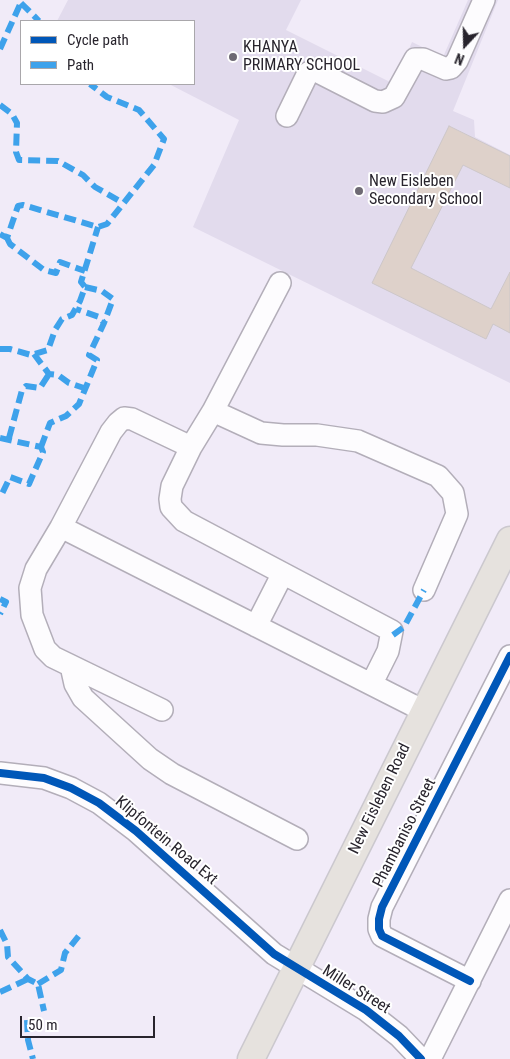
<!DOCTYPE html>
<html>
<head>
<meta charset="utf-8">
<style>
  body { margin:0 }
  #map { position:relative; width:510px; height:1059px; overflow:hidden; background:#f1ebf8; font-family:"Roboto Condensed",sans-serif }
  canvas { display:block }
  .legend { position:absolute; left:20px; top:20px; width:175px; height:65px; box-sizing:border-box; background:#fff; border:1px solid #a9a7ab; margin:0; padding:6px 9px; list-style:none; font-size:15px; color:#28242d }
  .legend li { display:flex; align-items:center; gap:10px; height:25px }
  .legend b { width:25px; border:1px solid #a9a7ab }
  .north { position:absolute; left:440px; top:20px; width:50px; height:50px; -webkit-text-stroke:4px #fff; paint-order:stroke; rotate:201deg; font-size:14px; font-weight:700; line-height:20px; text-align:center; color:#28242d }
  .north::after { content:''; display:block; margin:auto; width:18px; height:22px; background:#28242d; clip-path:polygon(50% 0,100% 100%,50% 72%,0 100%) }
  .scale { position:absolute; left:20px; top:1016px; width:135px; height:22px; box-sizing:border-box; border:2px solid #28242d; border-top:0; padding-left:6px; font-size:15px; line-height:18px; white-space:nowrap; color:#28242d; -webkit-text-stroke:4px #fff; paint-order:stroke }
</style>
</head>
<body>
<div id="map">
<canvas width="510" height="1059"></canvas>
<ul class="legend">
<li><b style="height:6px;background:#0057b8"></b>Cycle path</li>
<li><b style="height:6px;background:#3ea2eb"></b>Path</li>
</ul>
<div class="north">N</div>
<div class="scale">50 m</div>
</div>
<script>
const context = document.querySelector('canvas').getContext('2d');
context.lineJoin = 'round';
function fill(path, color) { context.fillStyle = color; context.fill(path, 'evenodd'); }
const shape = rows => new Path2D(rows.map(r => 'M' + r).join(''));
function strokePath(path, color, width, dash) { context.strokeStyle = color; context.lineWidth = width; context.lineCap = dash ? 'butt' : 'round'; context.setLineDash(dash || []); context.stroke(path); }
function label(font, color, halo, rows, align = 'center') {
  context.font = font + ' "Roboto Condensed",sans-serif'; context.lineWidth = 4; context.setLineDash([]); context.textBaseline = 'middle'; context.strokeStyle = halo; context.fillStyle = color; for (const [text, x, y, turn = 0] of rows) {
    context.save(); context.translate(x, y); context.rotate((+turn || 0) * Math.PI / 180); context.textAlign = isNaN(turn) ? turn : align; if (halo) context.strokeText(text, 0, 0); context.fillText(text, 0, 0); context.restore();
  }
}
const education = shape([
  [68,0,301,0,286,30,394,84,412,42,443,57,468,0,498,0,453,111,474,120,475,137,510,155,510,383,193,227,239,120,169,84,194,84,194,21,57,21]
]);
const building = shape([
  [449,126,510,156,510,188,463,165,411,268,491,309,510,272,510,333,493,324,486,339,372,283,449,126]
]);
const minor = shape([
  [287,116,308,73,314,70,375,101,383,102,394,97,415,59,423,59,446,69,451,68,457,61,484,0],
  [213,411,280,283],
  [191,447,213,411,261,433,283,435,317,435,358,441,438,476,453,493,457,514,424,590],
  [61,527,36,569,30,588,32,615,45,649,53,657,162,710],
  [256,626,282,575],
  [71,666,75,684,83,698,150,759,172,774,297,839],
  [372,683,388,651,392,631,184,521,171,507,170,499,172,486,191,447,132,419,124,418,118,423,111,432,61,527,424,711],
  [0,773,44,778,71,788,99,803,136,831,274,954,366,1010,399,1036,421,1059],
  [470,981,382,936,379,929,379,919,382,907,510,656],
  [430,1059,510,900]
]);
const major = shape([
  [251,1059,510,540]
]);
const quiet = shape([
  [21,3,39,21],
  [0,49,22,0],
  [0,105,12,114,17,123,16,152,19,160,58,161,83,175,95,187,123,203],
  [0,234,7,238,18,206,23,205,98,227,107,224,154,165,164,139,139,110,107,97,90,84],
  [7,238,10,244,44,270,56,273,60,262,85,271],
  [85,287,102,291,113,299,104,323],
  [0,349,10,349,31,355,48,350,55,330,62,319,72,315,80,301,85,287,81,282,98,227],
  [34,354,49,374,58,375,69,383,84,388],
  [0,438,41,447,43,452,29,484,10,477,0,498],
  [9,438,22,390,26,386,40,388,49,374],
  [41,447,50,423,66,416,79,404,97,360,89,355,104,323,99,317,76,309],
  [0,599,6,602,0,614],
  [393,635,404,627,424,590],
  [0,930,7,944,8,957,28,979,38,984,44,1011],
  [38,984,61,970,65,953,82,932],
  [0,992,28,979],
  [27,1020,28,1040,33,1059]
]);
const cycleway = shape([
  [0,773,44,778,71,788,99,803,136,831,274,954,366,1010,399,1036,421,1059],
  [470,981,382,936,379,929,379,919,382,907,510,656]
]);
const markers = [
  [233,57,5,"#6e6a74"],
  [359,191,5,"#6e6a74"]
];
const poiNames = [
  ["KHANYA",243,48],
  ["PRIMARY SCHOOL",243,66],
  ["New Eisleben",369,182],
  ["Secondary School",369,200]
];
const streetNames = [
  ["New Eisleben Road",380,799,-64],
  ["Phambaniso Street",405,833,-63],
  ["Klipfontein Road Ext",166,841,40],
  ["Miller Street",356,990,32]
];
fill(education, '#e2dbed');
fill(building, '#ded1ca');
strokePath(building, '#cdc7c9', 1);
strokePath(minor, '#b3aeb9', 24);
strokePath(major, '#cbc8ce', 29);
strokePath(minor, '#fdfcfe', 21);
strokePath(major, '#e6e2de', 26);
strokePath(quiet, '#3ea2eb', 6, [12, 6]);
strokePath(cycleway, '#0057b8', 8);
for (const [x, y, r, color] of markers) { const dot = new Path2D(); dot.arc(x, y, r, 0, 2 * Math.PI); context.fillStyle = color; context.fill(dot); strokePath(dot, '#fff', 2); }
label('16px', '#28242d', '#fff', poiNames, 'left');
label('16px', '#28242d', '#fff', streetNames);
</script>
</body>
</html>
